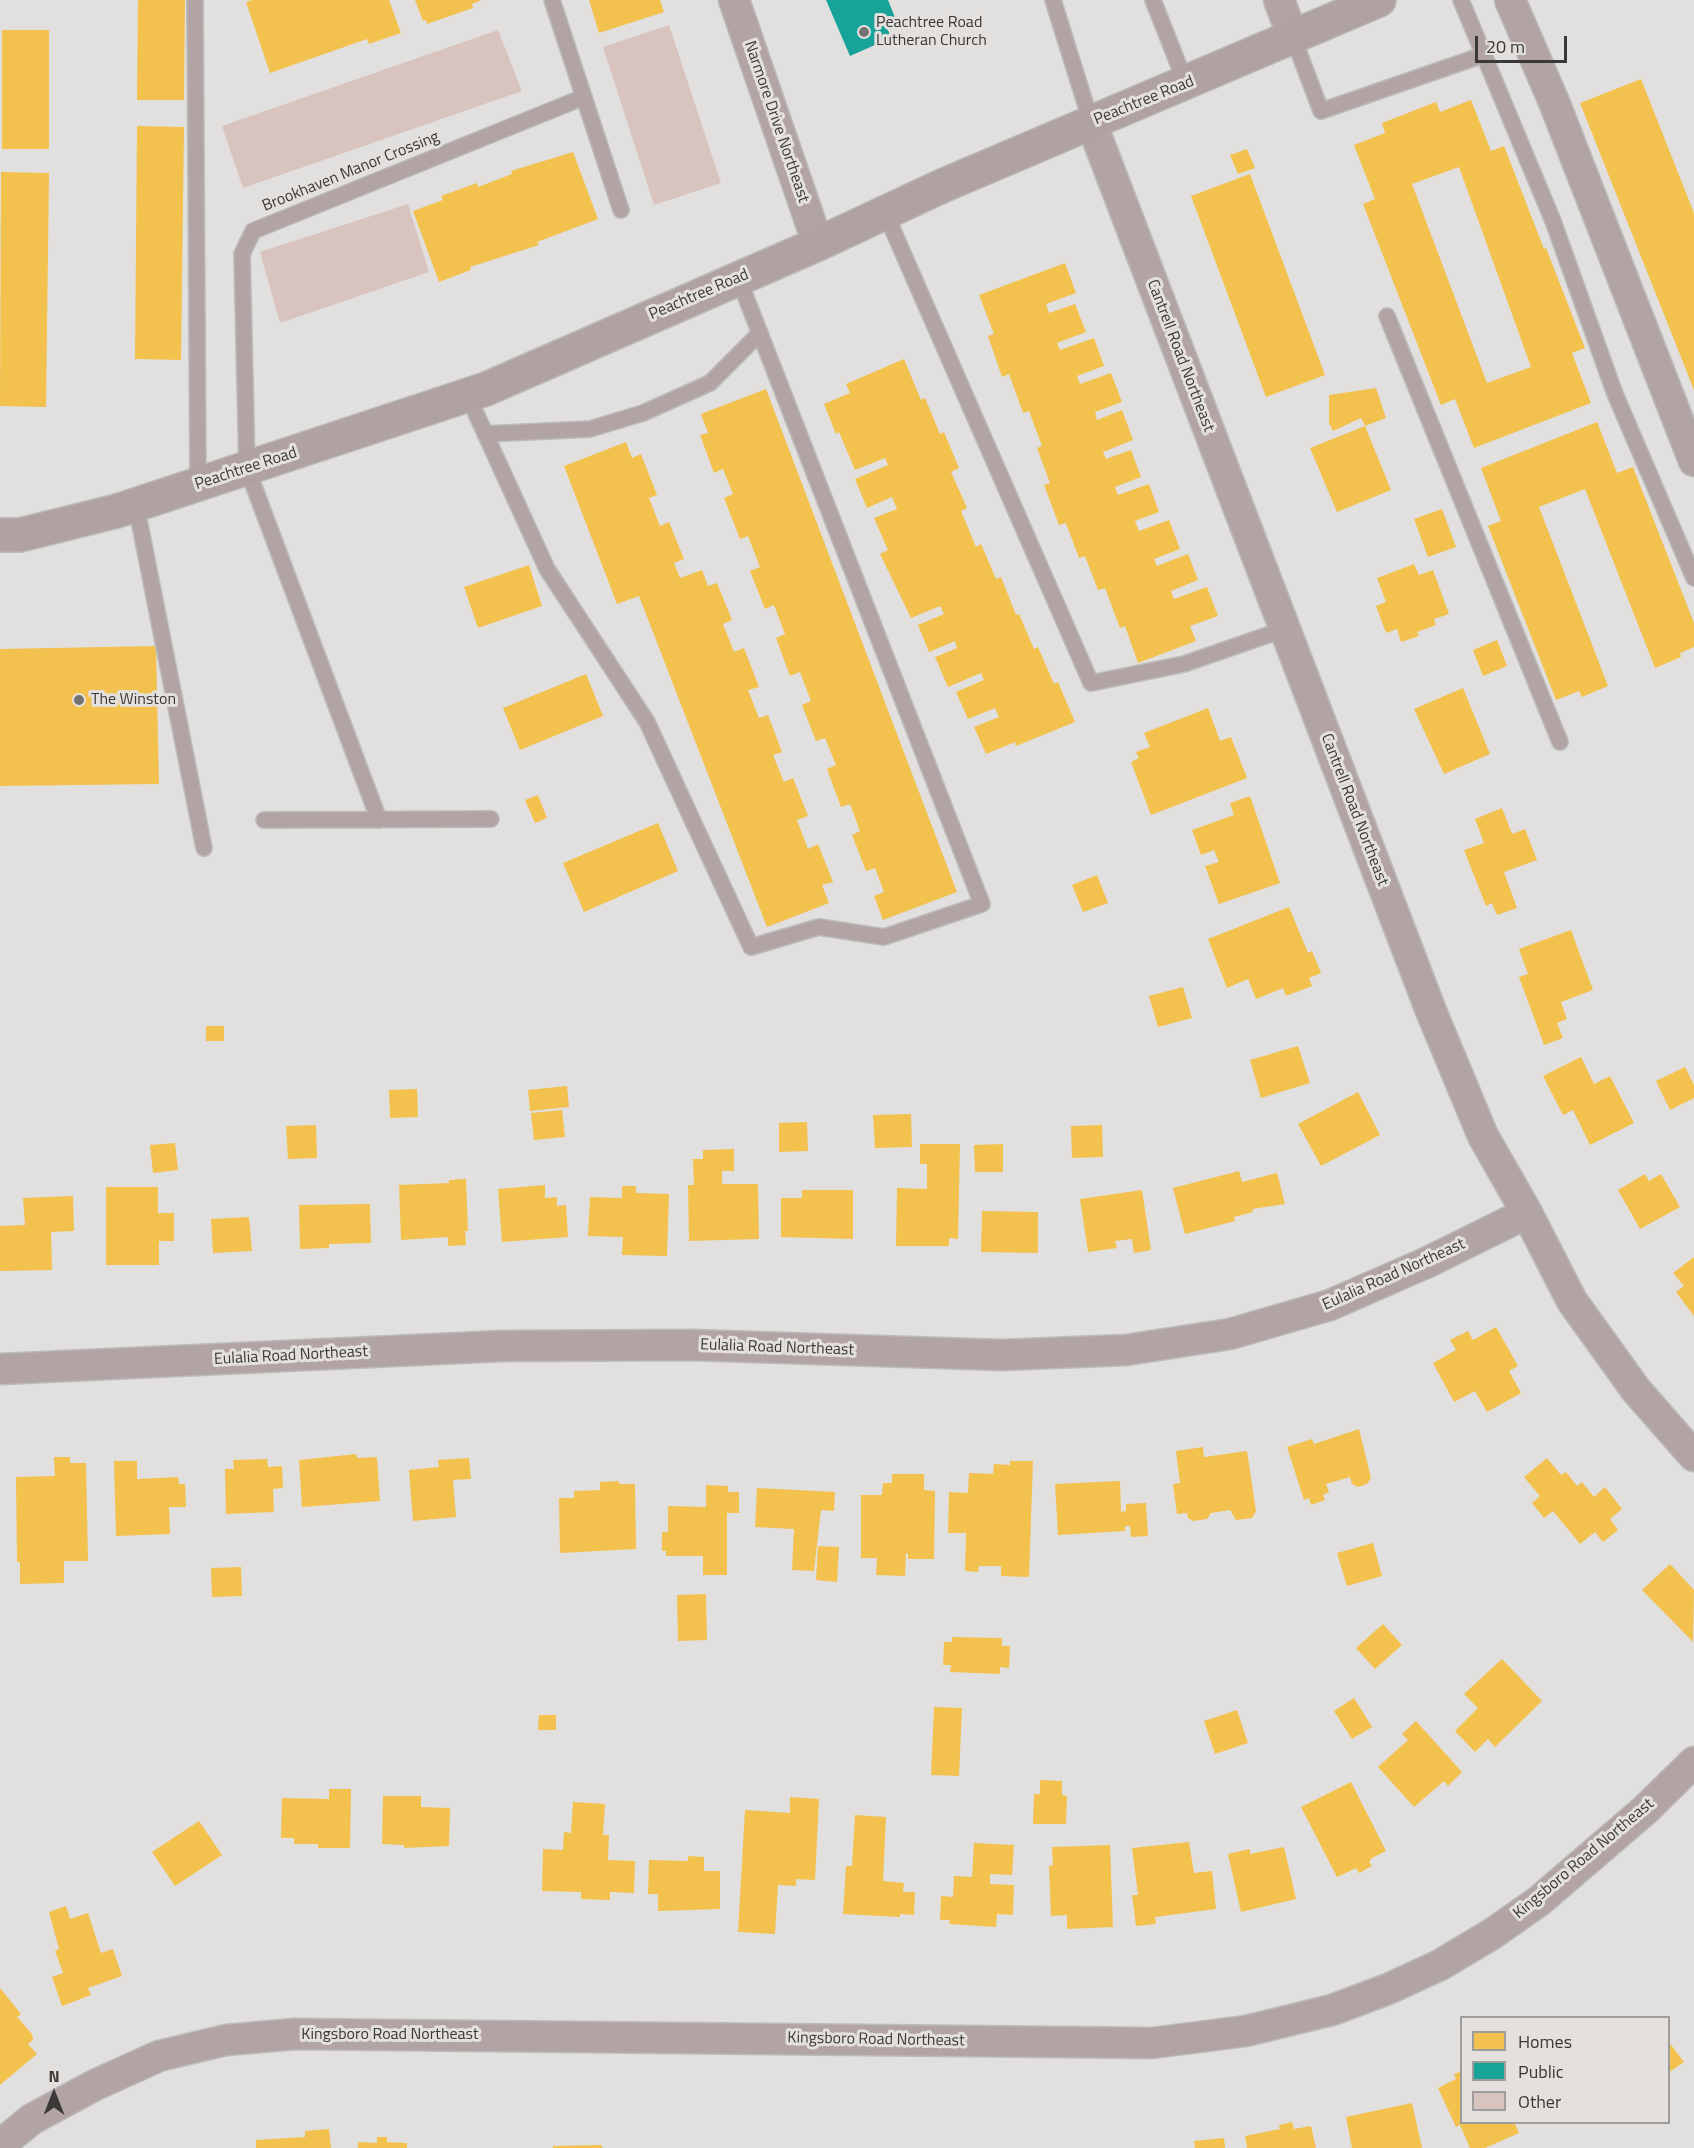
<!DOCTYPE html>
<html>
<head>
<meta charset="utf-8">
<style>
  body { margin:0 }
  #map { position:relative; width:1694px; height:2148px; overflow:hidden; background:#e2e0df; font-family:"Titillium Web",sans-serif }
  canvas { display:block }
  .legend { position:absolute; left:1460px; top:2016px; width:210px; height:108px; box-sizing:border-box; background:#e3e0de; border:2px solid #9f9d9c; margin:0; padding:8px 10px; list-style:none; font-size:18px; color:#3a3938 }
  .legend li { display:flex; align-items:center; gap:12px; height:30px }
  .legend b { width:30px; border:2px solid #9f9d9c }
  .north { position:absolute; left:24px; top:2064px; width:60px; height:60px; -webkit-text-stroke:4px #e3e0de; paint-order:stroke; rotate:0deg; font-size:16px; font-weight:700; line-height:24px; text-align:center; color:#3a3938 }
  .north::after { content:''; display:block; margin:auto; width:21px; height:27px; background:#3a3938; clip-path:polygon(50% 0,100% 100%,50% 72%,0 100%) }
  .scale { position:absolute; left:1475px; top:36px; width:92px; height:27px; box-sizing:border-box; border:3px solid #3a3938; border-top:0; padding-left:8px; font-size:18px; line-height:21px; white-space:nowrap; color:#3a3938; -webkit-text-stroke:4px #e3e0de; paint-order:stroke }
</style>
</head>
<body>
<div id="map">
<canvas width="1694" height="2148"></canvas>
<ul class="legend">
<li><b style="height:16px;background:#f2c14e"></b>Homes</li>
<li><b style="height:16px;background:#17a398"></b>Public</li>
<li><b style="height:16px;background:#d8c3be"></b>Other</li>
</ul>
<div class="north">N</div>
<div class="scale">20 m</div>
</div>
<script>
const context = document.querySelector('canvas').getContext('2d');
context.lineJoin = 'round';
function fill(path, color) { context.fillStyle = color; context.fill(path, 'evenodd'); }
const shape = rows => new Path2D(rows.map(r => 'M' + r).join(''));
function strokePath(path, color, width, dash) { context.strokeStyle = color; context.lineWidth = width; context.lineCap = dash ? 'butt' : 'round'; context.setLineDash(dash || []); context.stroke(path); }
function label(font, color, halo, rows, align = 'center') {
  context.font = font + ' "Titillium Web",sans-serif'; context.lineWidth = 6; context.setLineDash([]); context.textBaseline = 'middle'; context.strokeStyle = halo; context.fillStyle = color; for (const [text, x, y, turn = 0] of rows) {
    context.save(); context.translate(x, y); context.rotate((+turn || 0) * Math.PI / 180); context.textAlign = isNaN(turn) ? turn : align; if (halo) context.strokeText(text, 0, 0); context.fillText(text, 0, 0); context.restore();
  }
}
const homes = shape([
  [138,0,185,0,184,100,137,100],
  [252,0,389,0,401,33,369,44,367,39,270,73,246,2],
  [415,0,482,0,472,4,473,8,427,24,426,20,423,21],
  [589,0,660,0,664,12,599,33],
  [2,30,49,30,49,149,2,149],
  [1641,79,1694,213,1694,390,1580,103],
  [1471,100,1491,151,1504,146,1544,249,1546,248,1585,348,1572,353,1591,403,1474,448,1455,399,1441,405,1363,204,1375,199,1354,145,1385,133,1382,123,1436,102,1440,112],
  [1459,167,1531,367,1487,383,1412,184],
  [137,126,184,127,181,360,135,359],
  [1247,149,1255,168,1238,174,1230,155],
  [573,152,598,219,537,242,539,245,470,267,471,270,439,282,413,211,443,200,441,196,477,183,478,187,512,174,511,171],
  [1,172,49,173,46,407,0,406],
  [1250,174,1325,375,1266,397,1191,196],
  [1065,263,1076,293,1046,304,1049,313,1075,304,1086,332,1057,343,1060,350,1094,338,1104,366,1077,376,1080,384,1111,373,1122,402,1095,412,1097,420,1122,410,1133,440,1103,452,1106,459,1131,450,1141,477,1115,487,1118,495,1149,484,1159,512,1135,521,1139,531,1169,520,1180,549,1154,559,1157,566,1188,554,1198,580,1171,591,1174,599,1207,587,1218,616,1190,626,1196,641,1138,663,1125,626,1120,628,1105,588,1098,590,1085,556,1079,558,1066,523,1059,525,1044,485,1050,483,1037,448,1042,446,1029,411,1023,413,1009,374,1002,377,988,336,994,334,979,295],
  [904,359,921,400,925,398,940,434,944,432,959,468,951,472,967,508,961,511,976,547,981,544,996,579,1001,577,1016,615,1019,614,1034,649,1038,647,1054,684,1058,682,1075,722,1016,746,1015,742,986,754,974,727,999,717,995,708,968,719,956,692,984,680,981,673,948,687,935,657,957,648,955,641,929,652,918,625,944,614,940,606,911,618,880,554,888,550,874,518,897,509,892,497,867,508,855,479,888,465,885,458,855,470,839,432,836,434,824,404,850,393,846,384],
  [1376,388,1386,418,1365,426,1361,418,1333,431,1329,423,1329,395],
  [766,389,957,892,883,920,874,896,884,892,875,868,866,871,852,835,860,831,850,804,841,807,827,769,836,765,825,738,816,741,802,705,811,701,800,672,790,676,776,638,785,634,774,605,765,609,750,571,760,567,748,536,740,539,724,498,733,494,723,469,714,473,700,435,708,433,701,414],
  [1597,422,1617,473,1633,467,1694,623,1694,647,1680,653,1681,657,1655,668,1585,489,1539,507,1608,686,1582,697,1579,691,1556,700,1488,526,1501,521,1481,468],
  [1365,426,1391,490,1337,512,1310,448],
  [626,442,632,458,641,454,657,495,649,498,660,526,669,522,684,559,674,563,680,578,702,570,708,586,717,583,732,620,723,624,734,652,744,648,759,687,748,690,759,718,768,715,782,752,773,755,784,782,793,778,808,816,797,820,808,849,818,844,833,882,822,885,829,903,767,927,639,596,617,604,564,466],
  [1442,509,1456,547,1428,557,1414,519],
  [1414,564,1419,575,1433,570,1449,614,1434,619,1436,625,1417,632,1419,636,1401,642,1397,629,1386,633,1376,606,1386,602,1377,578],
  [529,565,542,606,478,628,464,587],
  [1497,640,1507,666,1483,676,1473,650],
  [156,646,159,784,0,786,0,649],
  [586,674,603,716,520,750,503,708],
  [1463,688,1490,754,1444,774,1414,709],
  [1208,708,1220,741,1231,737,1247,778,1151,815,1131,762,1139,758,1136,752,1150,747,1144,733],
  [538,795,547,818,535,823,525,800],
  [1250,796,1280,883,1219,904,1205,866,1219,862,1214,850,1201,855,1192,830,1234,815,1230,803],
  [1502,808,1512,834,1525,829,1537,860,1504,872,1517,908,1497,915,1492,903,1486,906,1464,850,1484,843,1475,819],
  [658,823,678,871,584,912,563,863],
  [1097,875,1108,903,1083,912,1072,885],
  [1289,907,1308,953,1312,951,1321,973,1309,978,1312,986,1286,996,1283,988,1256,999,1248,979,1227,988,1208,939],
  [1571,930,1593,990,1561,1002,1567,1019,1557,1023,1563,1038,1544,1045,1519,977,1528,974,1519,949],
  [1183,987,1192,1018,1158,1027,1149,996],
  [206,1026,224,1026,224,1041,206,1041],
  [1298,1046,1310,1083,1261,1098,1250,1060],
  [1581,1057,1594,1084,1610,1076,1634,1123,1590,1145,1573,1110,1563,1115,1543,1076],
  [1685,1067,1694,1085,1694,1098,1670,1110,1656,1081],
  [567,1086,569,1107,530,1111,528,1090],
  [417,1089,418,1117,390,1118,389,1090],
  [1358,1092,1380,1135,1321,1166,1298,1124],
  [562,1110,565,1137,534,1140,531,1113],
  [911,1114,912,1147,875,1148,873,1115],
  [807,1122,808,1151,779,1152,779,1123],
  [316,1125,317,1158,288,1159,286,1126],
  [1102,1125,1103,1157,1072,1158,1071,1126],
  [175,1143,178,1170,153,1173,150,1145],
  [920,1144,960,1144,958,1239,949,1238,949,1246,896,1246,897,1188,927,1189,927,1164,920,1164],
  [1003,1144,1003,1172,975,1172,974,1145],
  [734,1149,734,1171,722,1171,722,1184,758,1184,759,1239,689,1241,688,1185,694,1185,693,1159,703,1159,703,1150],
  [1239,1171,1242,1182,1277,1173,1285,1204,1252,1209,1253,1212,1234,1217,1235,1221,1185,1234,1173,1188],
  [1645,1174,1649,1181,1661,1174,1680,1207,1640,1229,1618,1190],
  [466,1179,468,1231,465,1231,466,1245,448,1246,448,1237,401,1240,399,1185,449,1183,449,1180],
  [545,1185,545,1198,557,1197,557,1206,566,1205,568,1237,502,1242,498,1189],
  [622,1186,636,1186,636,1193,669,1194,667,1256,622,1255,623,1237,588,1236,590,1197,622,1198],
  [106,1187,158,1187,158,1213,174,1213,174,1241,159,1241,159,1265,106,1265],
  [802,1190,853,1190,853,1239,781,1237,781,1198,802,1198],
  [1142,1190,1151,1250,1134,1253,1132,1239,1115,1241,1117,1248,1088,1252,1080,1199],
  [73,1196,74,1231,51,1232,52,1270,0,1271,0,1226,25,1225,23,1198],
  [370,1204,371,1243,329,1244,329,1248,300,1249,299,1205],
  [982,1211,1038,1212,1038,1253,981,1252],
  [249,1217,252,1251,213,1253,211,1219],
  [1694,1257,1694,1316,1676,1292,1684,1286,1673,1273],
  [1496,1327,1518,1366,1509,1371,1521,1393,1487,1412,1475,1391,1454,1402,1433,1363,1456,1350,1450,1340,1468,1331,1473,1340],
  [1359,1429,1371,1478,1367,1484,1358,1487,1352,1484,1350,1477,1326,1484,1329,1492,1323,1495,1325,1500,1311,1505,1309,1498,1304,1500,1287,1447,1312,1439,1314,1444],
  [1203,1447,1204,1457,1247,1451,1256,1511,1252,1518,1236,1520,1230,1510,1211,1513,1207,1519,1193,1521,1188,1518,1187,1513,1177,1514,1173,1484,1180,1483,1176,1451],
  [356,1454,357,1458,377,1457,380,1501,302,1507,299,1460],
  [54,1457,70,1457,70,1463,86,1463,88,1561,64,1561,64,1583,20,1584,20,1562,17,1562,16,1477,55,1476],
  [469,1458,471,1479,453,1480,456,1517,413,1521,409,1470,439,1467,438,1460],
  [1547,1458,1561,1475,1566,1472,1577,1486,1582,1482,1594,1497,1605,1487,1622,1509,1610,1519,1618,1530,1603,1542,1595,1532,1580,1544,1553,1511,1544,1518,1532,1503,1540,1496,1524,1477],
  [267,1459,268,1467,282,1466,283,1488,273,1489,274,1512,226,1514,225,1469,234,1469,233,1460],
  [114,1461,137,1461,137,1479,178,1477,179,1484,185,1484,186,1507,169,1507,170,1534,116,1536],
  [1010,1461,1033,1461,1029,1577,1001,1576,1001,1566,979,1566,978,1572,965,1571,966,1533,948,1533,949,1492,968,1493,969,1473,993,1474,994,1464,1010,1465],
  [892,1474,924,1474,924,1490,935,1491,934,1559,908,1559,908,1554,906,1553,905,1576,876,1575,877,1558,861,1558,861,1495,882,1495,883,1483,892,1483],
  [619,1481,619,1484,635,1484,636,1549,560,1553,559,1498,574,1498,574,1491,600,1490,600,1482],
  [1120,1481,1121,1512,1126,1511,1126,1504,1146,1503,1148,1536,1131,1537,1130,1526,1125,1526,1125,1531,1058,1535,1055,1484],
  [706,1485,728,1486,728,1492,739,1492,739,1513,727,1513,727,1575,703,1575,703,1556,666,1556,666,1551,662,1551,662,1532,668,1532,668,1506,706,1507],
  [757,1488,835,1492,834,1511,821,1510,814,1571,792,1570,794,1529,755,1527],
  [1373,1543,1382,1576,1347,1586,1337,1553],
  [818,1546,839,1547,837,1582,816,1580],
  [1670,1564,1694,1590,1693,1642,1642,1590],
  [241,1567,242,1596,212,1597,211,1568],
  [706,1594,707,1640,678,1641,677,1595],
  [1383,1624,1402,1645,1375,1669,1356,1648],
  [952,1637,1002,1638,1002,1646,1010,1646,1009,1668,1000,1667,1000,1674,950,1672,951,1665,943,1665,944,1642,952,1642],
  [1502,1659,1542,1701,1495,1747,1488,1739,1475,1752,1455,1731,1478,1708,1464,1694],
  [1354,1698,1372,1727,1352,1739,1334,1711],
  [934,1707,962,1708,959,1776,931,1775],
  [1237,1710,1248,1743,1215,1754,1204,1721],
  [539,1715,556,1715,556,1730,538,1730],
  [1416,1721,1462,1772,1448,1786,1444,1781,1414,1807,1378,1767,1408,1740,1402,1734],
  [1040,1780,1062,1781,1062,1795,1067,1796,1066,1824,1033,1824,1034,1794,1040,1794],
  [1351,1782,1386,1851,1372,1858,1369,1862,1372,1866,1359,1873,1356,1868,1337,1877,1301,1807],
  [329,1789,351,1789,350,1848,318,1848,318,1844,294,1844,294,1838,281,1838,282,1798,329,1799],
  [383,1796,421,1796,421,1807,450,1808,449,1846,404,1848,404,1845,382,1844],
  [790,1797,819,1799,815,1880,796,1879,796,1886,778,1885,775,1934,738,1932,745,1810,790,1813],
  [573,1802,605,1804,603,1835,609,1835,608,1860,635,1861,634,1893,610,1892,610,1900,581,1899,581,1892,542,1891,543,1849,563,1850,564,1832,571,1833],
  [855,1815,886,1817,883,1881,904,1883,903,1892,915,1892,914,1915,900,1914,900,1917,843,1914,846,1866,852,1866],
  [199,1821,222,1855,175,1886,152,1852],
  [1189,1842,1194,1873,1212,1871,1216,1909,1155,1917,1156,1924,1136,1926,1132,1895,1138,1895,1132,1848],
  [974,1843,1014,1845,1012,1875,990,1874,990,1884,1014,1885,1013,1915,997,1914,996,1927,949,1924,950,1920,940,1920,941,1896,953,1897,954,1876,972,1877],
  [1110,1845,1113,1927,1067,1929,1067,1915,1051,1916,1049,1866,1053,1865,1052,1847],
  [1284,1847,1296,1899,1241,1912,1228,1854,1250,1849,1250,1854],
  [688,1856,704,1857,704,1871,720,1871,720,1909,658,1911,658,1894,648,1894,649,1860,688,1861],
  [66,1906,70,1919,88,1913,101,1953,113,1949,122,1976,88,1988,91,1995,62,2006,52,1977,63,1973,55,1951,59,1949,49,1912],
  [0,1988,21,2014,17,2017,32,2034,33,2040,28,2044,37,2054,0,2085],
  [1668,2041,1684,2062,1668,2073],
  [1462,2071,1462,2122,1514,2122,1519,2133,1485,2148,1470,2148,1460,2125,1456,2127,1438,2088,1456,2079,1454,2074],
  [1412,2103,1422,2148,1352,2148,1346,2117],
  [1292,2122,1294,2129,1311,2126,1316,2148,1247,2148,1245,2136,1280,2129,1279,2125],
  [329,2129,331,2148,256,2148,256,2140,305,2137,305,2131],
  [377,2137,387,2137,387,2142,407,2143,407,2148,358,2148,358,2142,377,2143],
  [1224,2138,1225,2148,1195,2148,1194,2141],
  [602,2145,602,2148,553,2148,553,2146]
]);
const public = shape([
  [826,0,888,0,896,20,886,25,891,38,850,56]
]);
const building = shape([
  [669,25,721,183,654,205,603,47],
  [498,30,522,91,243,188,222,126],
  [408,204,429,272,280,323,260,252]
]);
const service = shape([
  [195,0,198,485],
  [552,0,621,210],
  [1053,0,1091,122],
  [1153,0,1186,84],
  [1461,0,1553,221,1615,394,1694,578],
  [1293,37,1321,111,1483,55],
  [885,212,1091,683,1184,664,1285,629],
  [1387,316,1560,742],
  [468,396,547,569,647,722,751,947,819,927,884,937,982,904,738,277],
  [485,434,590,429,643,413,710,383,760,333],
  [136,505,204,848],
  [264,820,491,819],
  [379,820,247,468,242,254,253,231,584,97]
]);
const minor = shape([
  [734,0,818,244],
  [1279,0,1293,37],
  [1510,0,1554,102,1694,461],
  [1091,122,1431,1011,1483,1136,1527,1213,1572,1301,1636,1390,1694,1456],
  [0,1369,503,1346,692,1345,1002,1355,1126,1350,1230,1334,1330,1305,1428,1262,1527,1213],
  [0,2145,32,2119,95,2085,159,2056,226,2040,295,2034,1152,2043,1246,2031,1332,2010,1388,1989,1440,1965,1492,1934,1539,1901,1645,1810,1694,1762]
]);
const trunk = shape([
  [0,535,20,535,117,511,486,389,818,244,942,186,1379,0]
]);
const markers = [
  [864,32,6,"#757372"],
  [79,700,6,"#757372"]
];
const poiNames = [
  ["Peachtree Road",876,23],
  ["Lutheran Church",876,41],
  ["The Winston",91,700]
];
const streetNames = [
  ["Peachtree Road",1144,101,-22],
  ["Narmore Drive Northeast",776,122,71],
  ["Brookhaven Manor Crossing",351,172,-22],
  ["Peachtree Road",699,295,-23],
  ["Cantrell Road Northeast",1180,356,69],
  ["Peachtree Road",246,469,-18],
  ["Cantrell Road Northeast",1354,810,69],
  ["Eulalia Road Northeast",1394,1275,-24],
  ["Eulalia Road Northeast",777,1348,2],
  ["Eulalia Road Northeast",291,1356,-3],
  ["Kingsboro Road Northeast",1584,1859,-40],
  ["Kingsboro Road Northeast",390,2035],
  ["Kingsboro Road Northeast",876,2040,1]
];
fill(homes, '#f2c14e');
fill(public, '#17a398');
fill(building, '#d8c3be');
strokePath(service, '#bcbbbb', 18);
strokePath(minor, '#bcbbbb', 33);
strokePath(trunk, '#bcbbbb', 36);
strokePath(service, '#b2a4a4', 15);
strokePath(minor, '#b2a4a4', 30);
strokePath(trunk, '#b0a2a1', 33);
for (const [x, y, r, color] of markers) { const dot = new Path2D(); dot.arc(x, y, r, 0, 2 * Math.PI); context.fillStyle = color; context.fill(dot); strokePath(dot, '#e3e0de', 2); }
label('16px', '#3a3938', '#e3e0de', poiNames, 'left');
label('16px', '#3a3938', '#e3e0de', streetNames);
</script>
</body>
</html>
